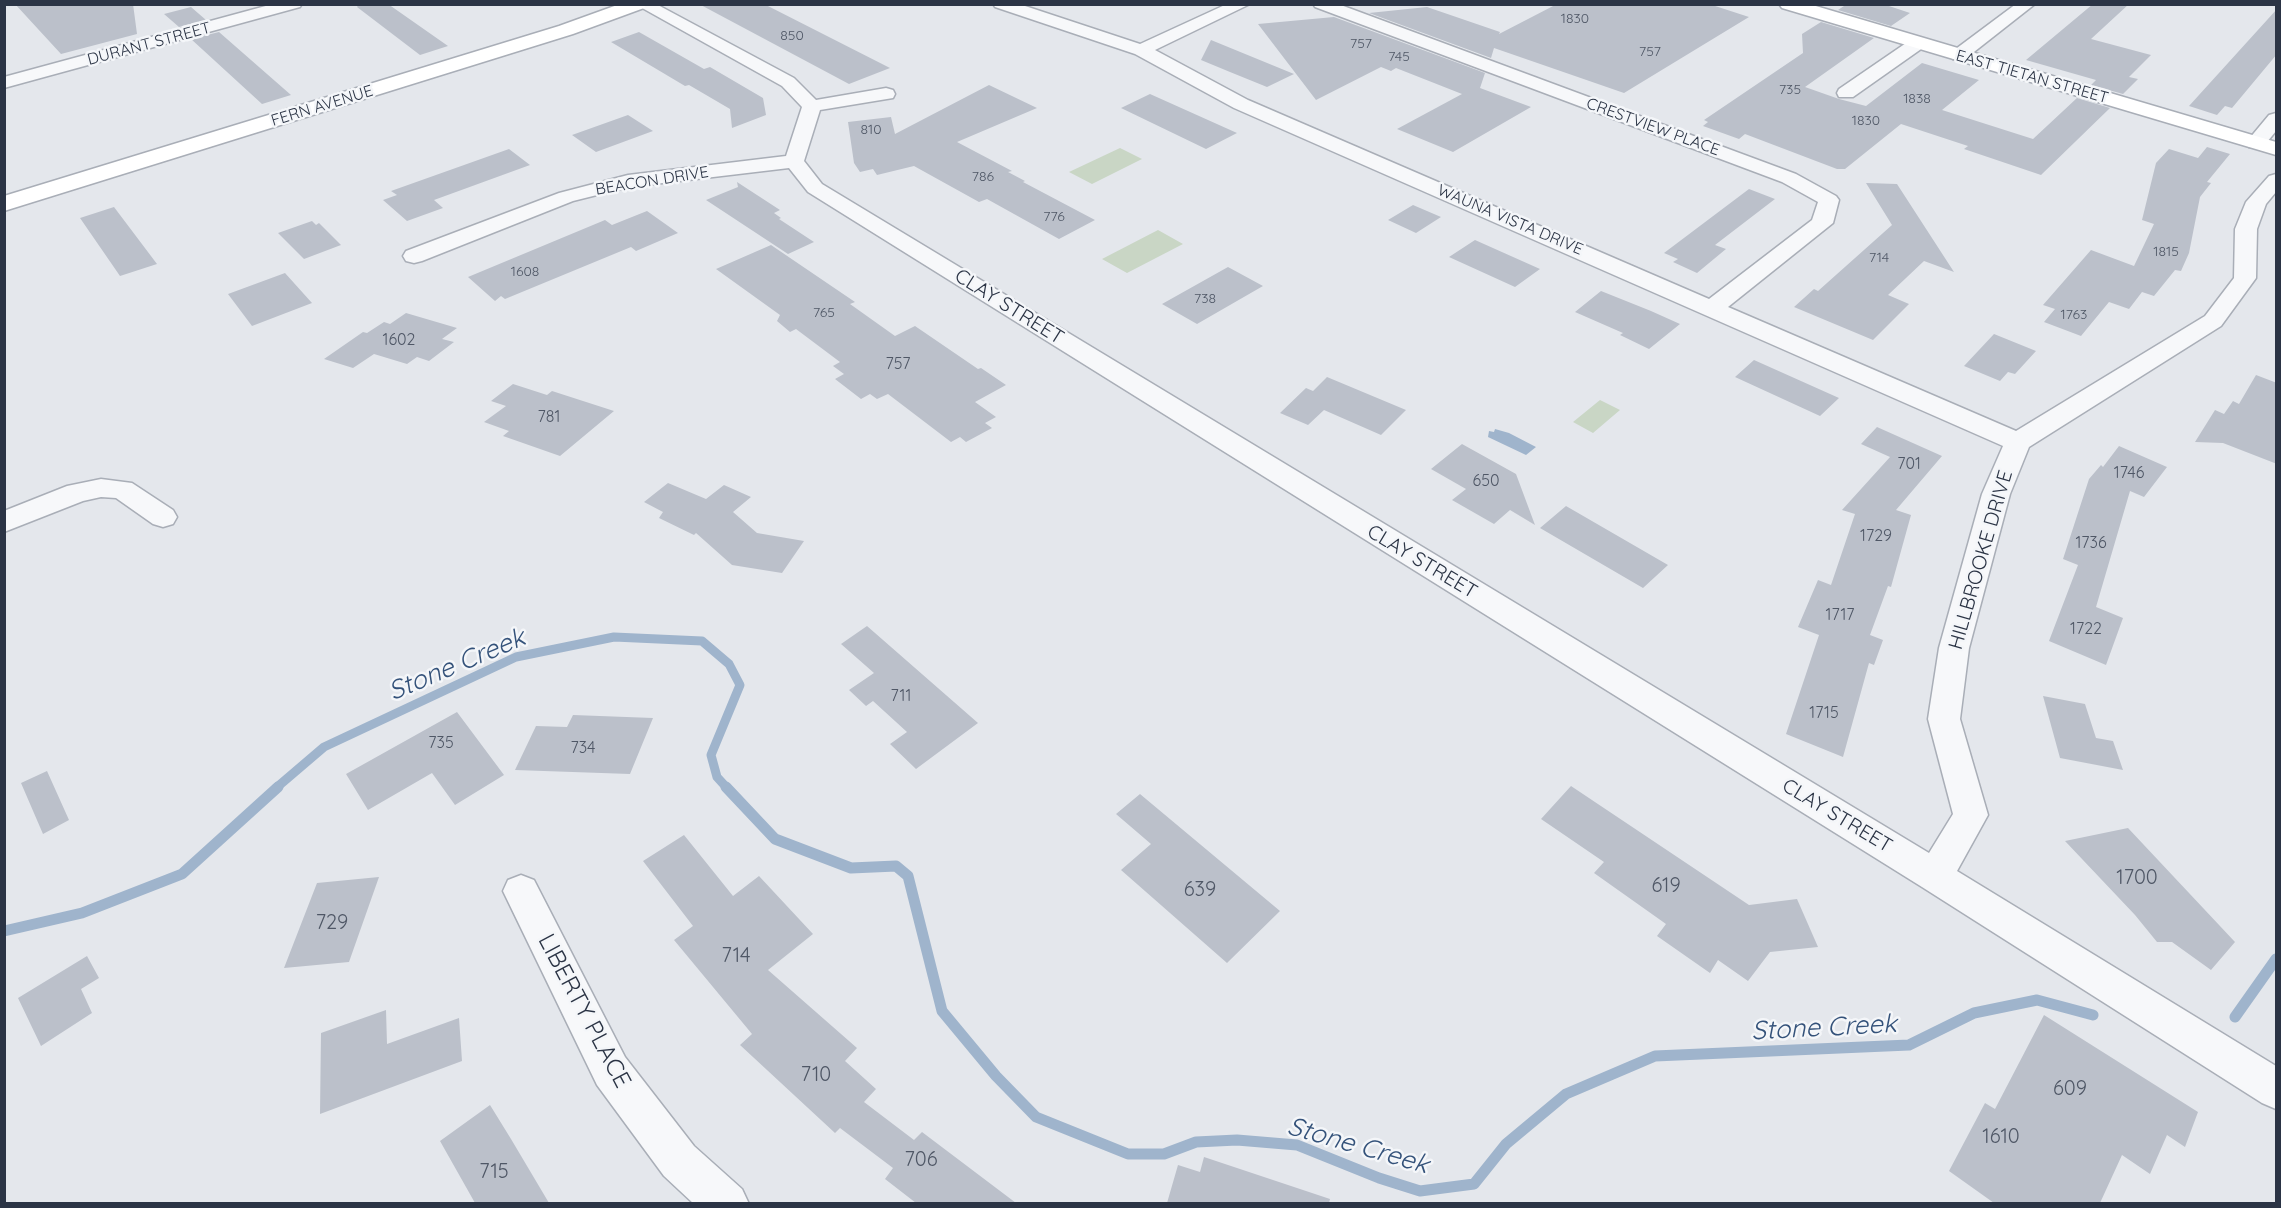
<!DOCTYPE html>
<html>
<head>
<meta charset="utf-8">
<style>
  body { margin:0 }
  #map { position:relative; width:2281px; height:1208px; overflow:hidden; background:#e4e7ec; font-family:Quicksand,sans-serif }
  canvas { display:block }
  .frame { position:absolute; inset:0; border:6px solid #2b3445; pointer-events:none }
</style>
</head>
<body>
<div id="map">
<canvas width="2281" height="1208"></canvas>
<div class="frame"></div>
</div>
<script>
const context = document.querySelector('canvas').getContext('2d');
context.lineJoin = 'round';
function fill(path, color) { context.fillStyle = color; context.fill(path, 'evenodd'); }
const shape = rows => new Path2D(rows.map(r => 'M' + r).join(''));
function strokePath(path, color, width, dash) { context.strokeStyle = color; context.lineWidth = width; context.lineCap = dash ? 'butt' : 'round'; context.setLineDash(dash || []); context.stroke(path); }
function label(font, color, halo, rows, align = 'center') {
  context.font = font + ' Quicksand,sans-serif'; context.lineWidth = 5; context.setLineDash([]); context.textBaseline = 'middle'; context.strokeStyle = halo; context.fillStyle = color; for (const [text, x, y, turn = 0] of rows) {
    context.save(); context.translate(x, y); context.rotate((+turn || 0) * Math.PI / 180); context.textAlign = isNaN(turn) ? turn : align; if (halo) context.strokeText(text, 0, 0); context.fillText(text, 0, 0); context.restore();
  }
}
const green = shape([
  [1120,148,1142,159,1092,184,1069,172],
  [1158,230,1183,244,1127,273,1102,259],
  [1600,400,1620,410,1593,433,1573,422]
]);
const water = shape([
  [1495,429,1509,433,1536,447,1526,455,1488,437,1489,431,1494,432]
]);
const streamFar1 = shape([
  [276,788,324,747,516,657,614,637,702,641,729,664,740,685,711,755,717,777,727,788]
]);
const stream = shape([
  [726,787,775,839,851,868,896,866,908,876,942,1011,996,1076,1036,1117,1128,1154,1164,1154,1196,1142,1237,1140,1297,1145,1379,1178,1420,1191,1474,1184,1506,1144,1566,1094,1655,1056,1909,1045,1974,1013,2037,1000,2093,1015],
  [4,931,82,913,182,874,278,787],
  [2235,1017,2276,959]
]);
const building = shape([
  [15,4,133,4,137,34,61,54],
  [359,4,388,4,448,46,420,55,357,7],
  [699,4,764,4,890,68,849,84],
  [1557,4,1709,4,1749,17,1624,93,1494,48,1491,58,1369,13,1427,7,1500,32,1499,34],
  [1847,4,1883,4,1910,13,1891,26,1838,10],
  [2093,4,2129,4,2091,39,2151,55,2129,77,2138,79,2123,94,2091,85,2096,80,2026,60],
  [191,7,206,20,179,27,164,14],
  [2277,9,2277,54,2232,108,2225,106,2217,115,2189,106],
  [1334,17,1485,73,1480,88,1531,107,1453,152,1397,129,1462,94,1396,68,1391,71,1381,67,1316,100,1258,24],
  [1821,22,1874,38,1805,87,1839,99,1866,106,1922,63,1979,80,1942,110,2033,139,2077,98,2110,108,2041,175,1964,149,1968,146,1901,124,1845,169,1837,169,1745,134,1739,139,1703,126,1708,122,1704,120,1803,53,1802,34],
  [219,32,291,95,262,104,191,39],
  [639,32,704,69,710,67,763,98,766,115,732,128,730,109,689,85,685,86,611,42],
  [1211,40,1294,74,1267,87,1230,72,1201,60],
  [989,85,1037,108,957,142,1012,171,1008,172,1025,181,1023,182,1095,220,1059,239,987,199,979,202,914,166,877,175,873,169,860,172,854,163,848,122,891,117,895,134],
  [1150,94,1237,133,1206,149,1121,108],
  [628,115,653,131,596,152,572,135],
  [2207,147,2230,154,2207,182,2211,183,2200,197,2189,253,2181,271,2175,270,2154,296,2142,292,2129,309,2109,302,2081,336,2044,322,2055,309,2043,305,2091,250,2134,266,2154,224,2142,220,2156,163,2169,149,2198,158],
  [509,149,530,165,434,200,443,208,407,221,383,200,397,195,391,191],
  [737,182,780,210,774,213,781,218,779,219,814,242,788,254,706,200,738,187],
  [1866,183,1897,184,1954,272,1924,261,1888,295,1909,304,1873,340,1794,307,1814,289,1818,291,1892,225],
  [1749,189,1775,199,1715,245,1726,249,1697,273,1673,262,1678,259,1664,253],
  [1413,205,1441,217,1416,233,1388,220],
  [114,207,157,264,120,276,80,218],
  [647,211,678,233,636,251,631,247,505,299,501,296,495,301,468,277,605,220,612,225],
  [312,221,316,225,319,223,341,245,304,259,278,233],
  [1475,240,1540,269,1515,287,1449,257],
  [771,245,855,302,850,304,895,336,915,326,978,369,981,368,1006,385,975,402,996,417,985,423,992,428,966,442,960,437,951,442,888,394,877,399,870,394,861,399,835,379,844,374,833,366,840,362,796,329,790,332,777,321,780,315,716,269],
  [1228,267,1263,286,1197,324,1162,304],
  [285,273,312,303,252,326,228,294],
  [1601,291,1651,311,1680,324,1649,349,1620,335,1623,333,1575,312],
  [406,313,457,328,442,339,454,342,429,361,417,357,407,364,374,354,353,368,324,359,363,332,367,333,384,322,390,324],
  [1994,334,2036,351,2015,374,2008,372,2000,381,1964,366],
  [1754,360,1839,398,1820,416,1735,377],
  [2256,375,2277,383,2277,464,2223,443,2195,442,2215,410,2224,414,2233,401,2239,404],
  [1327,377,1406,410,1381,435,1324,410,1308,425,1280,413,1306,388,1313,391],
  [513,384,547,395,552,391,614,411,560,456,503,436,509,431,484,422,506,406,491,401],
  [1877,427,1942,456,1896,510,1911,515,1891,587,1888,586,1870,635,1883,640,1874,665,1869,663,1843,757,1786,734,1819,635,1798,627,1818,580,1831,585,1855,514,1842,510,1890,457,1861,444],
  [1462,444,1516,474,1535,525,1510,510,1494,524,1452,500,1466,489,1431,469],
  [2119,446,2167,467,2144,497,2130,491,2096,607,2123,618,2106,665,2049,641,2078,565,2063,559,2089,479,2101,465,2103,467],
  [668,483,706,499,724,485,751,497,733,512,757,533,804,541,782,573,732,565,696,533,694,535,659,518,663,512,644,502],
  [1566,506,1668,565,1643,588,1540,528],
  [867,626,978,723,916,769,890,744,907,732,873,701,866,706,849,690,874,673,841,644],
  [2043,696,2085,704,2096,738,2113,741,2123,770,2060,758],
  [457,712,504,775,455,805,432,773,368,810,346,774],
  [573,715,653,718,630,774,515,770,536,726,567,727],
  [47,771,69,820,43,834,21,783],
  [1571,786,1749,905,1797,899,1818,947,1770,952,1748,981,1718,960,1710,973,1657,936,1666,924,1594,873,1604,862,1541,819],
  [1140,794,1280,911,1227,963,1121,870,1151,844,1116,814],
  [2128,828,2235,942,2211,970,2172,942,2157,942,2135,915,2065,841],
  [684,835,733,896,759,876,813,934,768,970,857,1048,845,1061,876,1089,864,1102,914,1140,922,1132,1016,1203,916,1203,885,1179,893,1168,840,1128,835,1133,740,1045,752,1034,674,940,693,926,643,861],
  [379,877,349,962,284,968,317,883],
  [87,956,99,978,81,989,92,1013,41,1046,18,998],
  [386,1010,387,1044,459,1018,462,1061,320,1114,321,1033],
  [2044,1015,2198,1112,2185,1147,2167,1135,2150,1174,2122,1155,2100,1203,1994,1203,1949,1171,1985,1103,1995,1109],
  [490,1105,511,1139,549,1203,475,1203,440,1141],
  [1204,1157,1330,1199,1329,1203,1167,1203,1178,1165,1200,1172]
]);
const street = shape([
  [273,4,302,4,300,7,4,88,4,77,273,4],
  [635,4,656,4,794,78,816,100,886,88,893,90,895,94,893,98,820,110,804,161,822,184,1929,853,1953,814,1928,719,1939,648,1982,494,2003,446,1234,108,1135,54,995,7,993,4,1019,4,1140,44,1227,4,1250,4,1155,50,1248,100,1709,299,1812,220,1818,202,1782,182,1315,7,1313,4,1338,4,1796,174,1836,196,1839,200,1833,223,1728,307,2016,431,2205,316,2234,278,2235,229,2246,202,2269,176,2276,174,2276,192,2266,204,2257,229,2256,278,2221,326,2029,447,2010,494,1969,648,1960,719,1988,815,1957,871,2276,1066,2276,1109,2262,1103,1922,887,808,192,789,168,629,187,573,201,422,261,414,263,406,261,403,256,406,251,559,193,628,175,786,156,802,107,782,86,635,4],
  [2016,4,2035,4,1965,59,1953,59,1950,55,1953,51,2016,4],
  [1918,38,1924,39,1927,43,1924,47,1853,97,1839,97,1837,93,1839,89,1912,39,1918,38],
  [2276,113,2276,131,2263,147,2249,147,2246,143,2249,139,2269,115,2276,113],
  [101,479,132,483,173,510,177,517,173,524,163,527,153,524,116,498,101,497,83,501,4,532,4,511,67,486,101,479],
  [521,875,534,880,625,1057,694,1146,742,1189,749,1204,694,1204,664,1176,597,1085,503,891,508,880,521,875]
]);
const secondary = shape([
  [620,4,647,4,644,8,573,34,4,211,4,196,559,26,620,4],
  [1779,4,1809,4,2276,142,2276,155,1782,8,1779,4]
]);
const farNumbernames = [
  ["1830",1575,19],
  ["850",792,36],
  ["757",1361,44],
  ["757",1650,52],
  ["745",1399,57],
  ["735",1790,90],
  ["1838",1917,99],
  ["1830",1866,121],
  ["810",871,130],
  ["786",983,177],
  ["776",1054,217],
  ["1815",2166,252],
  ["714",1879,258],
  ["1608",525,272],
  ["738",1205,299],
  ["765",824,313],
  ["1763",2074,315]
];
const farStreetnames = [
  ["DURANT STREET",149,44,-15],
  ["EAST TIETAN STREET",2032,77,16],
  ["FERN AVENUE",322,106,-17],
  ["CRESTVIEW PLACE",1653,127,20],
  ["BEACON DRIVE",652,181,-9],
  ["WAUNA VISTA DRIVE",1510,220,23]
];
const numberNames = [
  ["1602",399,340],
  ["757",898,364],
  ["781",549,417],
  ["701",1909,464],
  ["1746",2129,473],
  ["650",1486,481],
  ["1729",1876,536],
  ["1736",2091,543],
  ["1717",1840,615],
  ["1722",2086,629],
  ["711",901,696],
  ["1715",1824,713],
  ["735",441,743],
  ["734",583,748]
];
const streetNames = [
  ["CLAY STREET",1009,307,32],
  ["HILLBROOKE DRIVE",1981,560,-74],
  ["CLAY STREET",1422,562,31],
  ["CLAY STREET",1837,816,31]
];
const nearNumbernames = [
  ["1700",2137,878],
  ["619",1666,886],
  ["639",1200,890],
  ["729",332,923],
  ["714",736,956],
  ["710",816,1075],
  ["609",2070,1089],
  ["1610",2001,1137],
  ["706",921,1160],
  ["715",494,1172]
];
const nearStreetnames = [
  ["LIBERTY PLACE",584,1011,62]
];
const nearWaternames = [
  ["Stone Creek",457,665,-23],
  ["Stone Creek",1824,1028,-3],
  ["Stone Creek",1358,1146,16]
];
fill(green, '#c9d6c5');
fill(water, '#9fb4cc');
strokePath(streamFar1, '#9fb4cc', 9);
strokePath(stream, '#9fb4cc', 11);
fill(building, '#bbc0ca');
strokePath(street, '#a9aeb7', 3);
strokePath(secondary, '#a9aeb7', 3);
fill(street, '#f7f8fa');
fill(secondary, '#fff');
label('14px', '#4f5766', null, farNumbernames);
label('16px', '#2b3445', '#f4f6f9', farStreetnames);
label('16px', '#4f5766', null, numberNames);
label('20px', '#2b3445', '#f4f6f9', streetNames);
label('20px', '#4f5766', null, nearNumbernames);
label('24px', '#2b3445', '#f4f6f9', nearStreetnames);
label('italic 26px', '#34527a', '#f4f6f9', nearWaternames);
</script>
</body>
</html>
